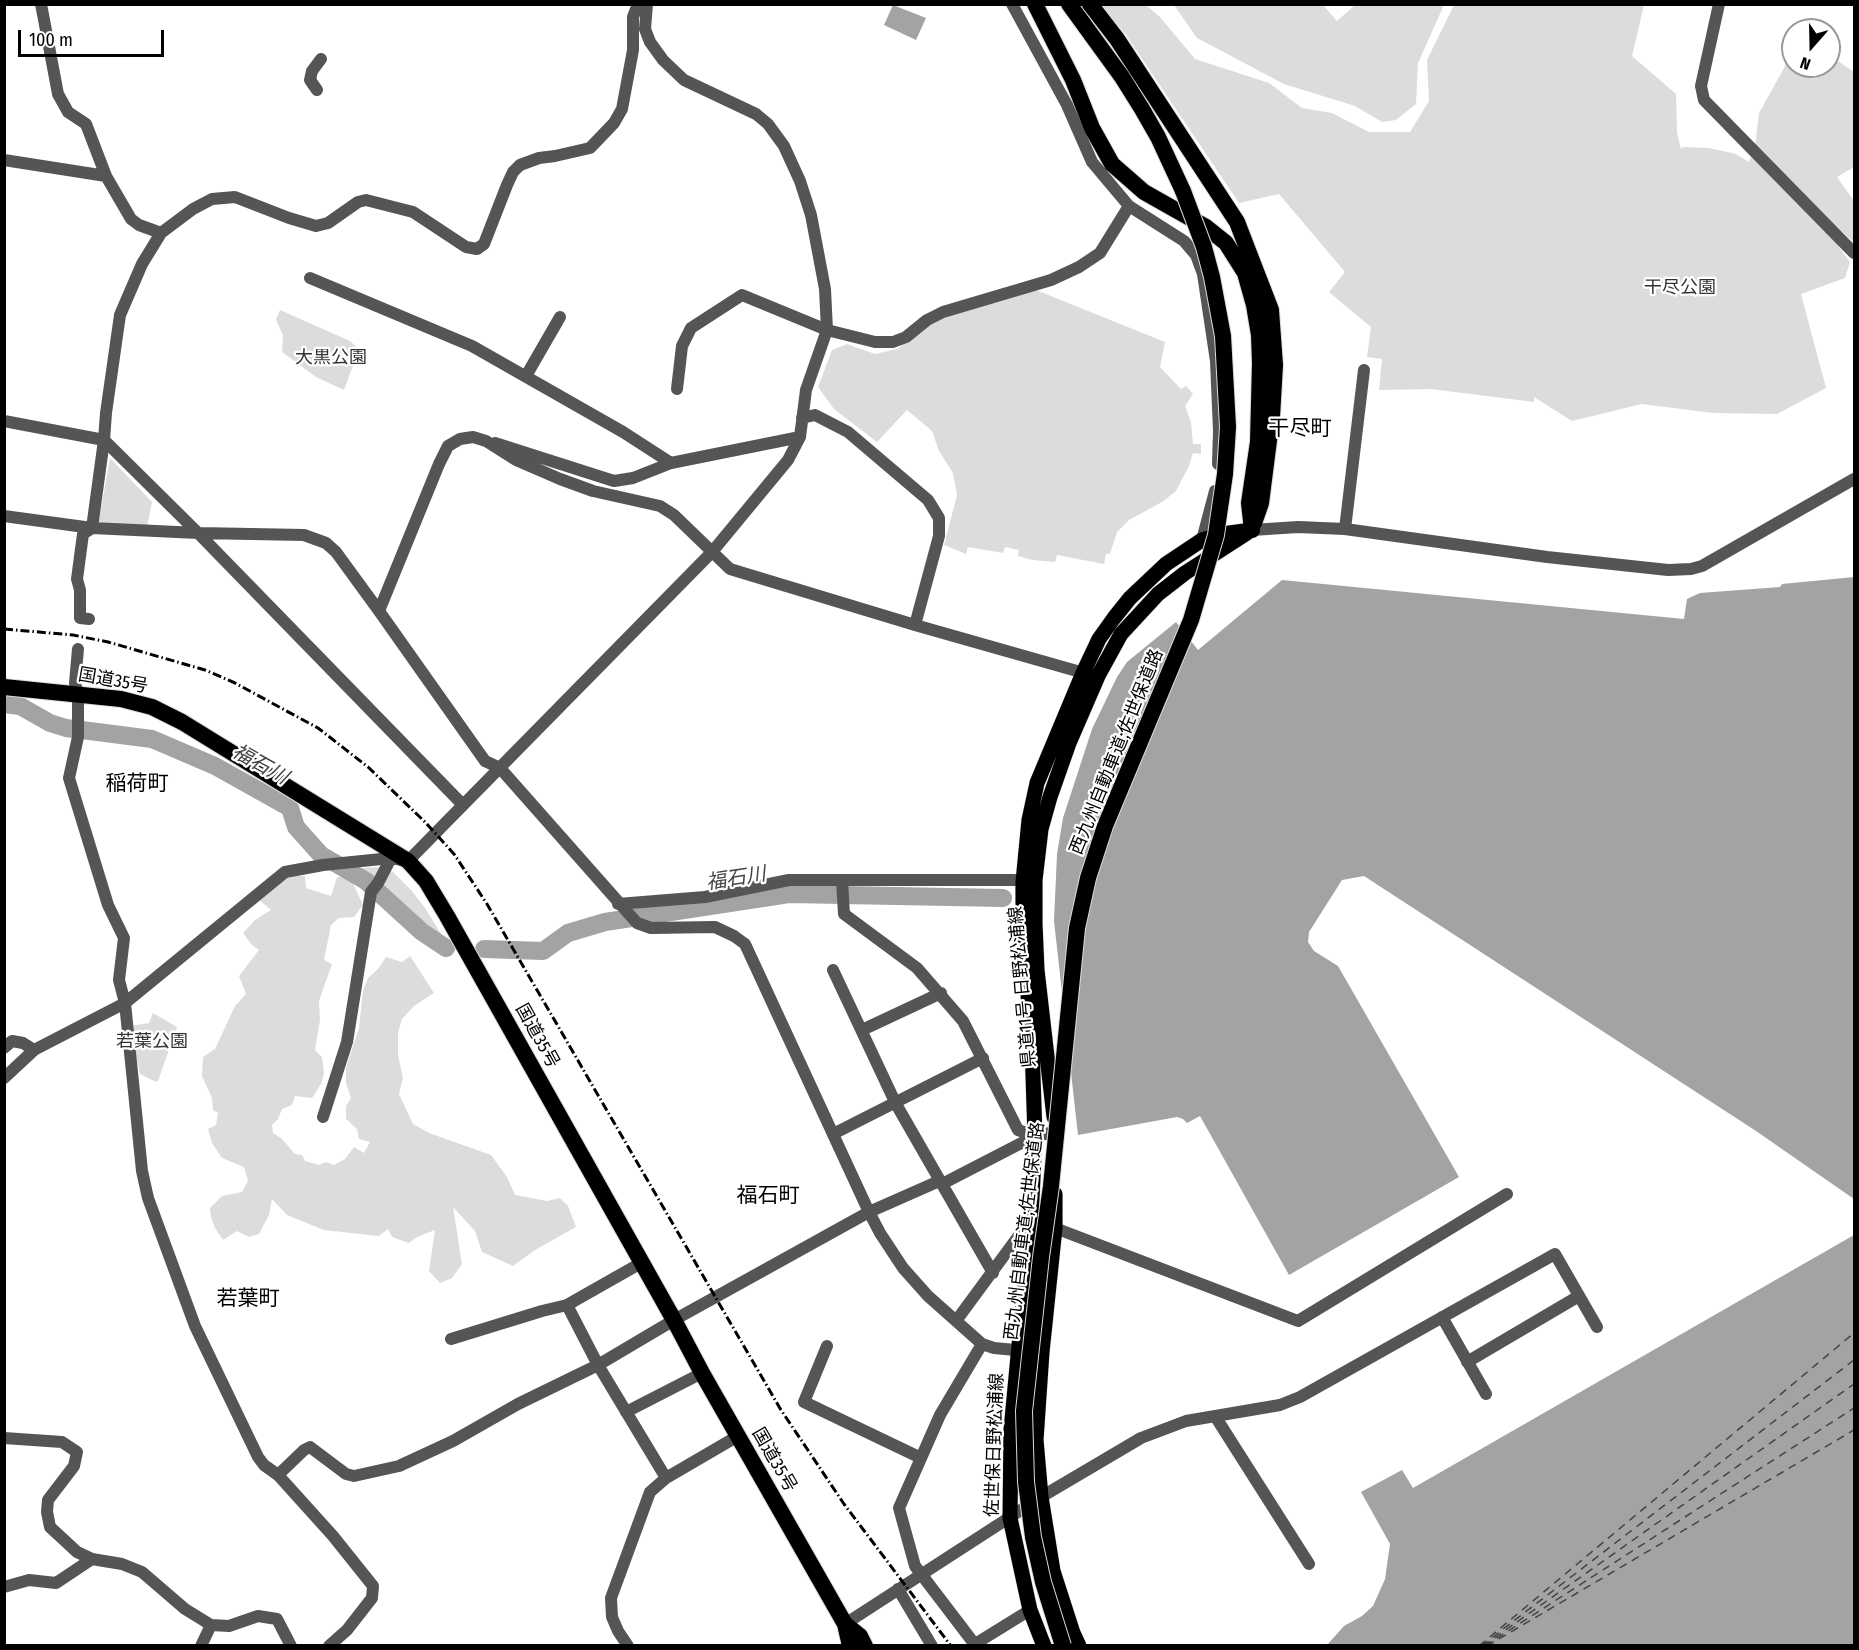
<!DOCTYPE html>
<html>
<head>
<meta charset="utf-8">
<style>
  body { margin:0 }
  #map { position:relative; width:1859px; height:1650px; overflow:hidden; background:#fff; font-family:"Fira Sans Condensed",sans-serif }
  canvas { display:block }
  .frame { position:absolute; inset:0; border:6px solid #000; pointer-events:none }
  .north { position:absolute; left:1781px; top:18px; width:60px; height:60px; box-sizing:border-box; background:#fff; border:2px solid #999; border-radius:50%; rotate:200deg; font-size:16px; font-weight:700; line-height:24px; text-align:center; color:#000 }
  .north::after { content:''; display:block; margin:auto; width:21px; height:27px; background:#000; clip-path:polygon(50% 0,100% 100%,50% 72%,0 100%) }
  .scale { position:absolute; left:18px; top:30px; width:146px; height:27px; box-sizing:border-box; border:3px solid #000; border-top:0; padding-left:8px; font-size:18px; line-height:21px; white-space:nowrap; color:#000; -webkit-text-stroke:4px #fff; paint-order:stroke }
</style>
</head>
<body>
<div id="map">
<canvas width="1859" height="1650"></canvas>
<div class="frame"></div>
<div class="north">N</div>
<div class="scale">100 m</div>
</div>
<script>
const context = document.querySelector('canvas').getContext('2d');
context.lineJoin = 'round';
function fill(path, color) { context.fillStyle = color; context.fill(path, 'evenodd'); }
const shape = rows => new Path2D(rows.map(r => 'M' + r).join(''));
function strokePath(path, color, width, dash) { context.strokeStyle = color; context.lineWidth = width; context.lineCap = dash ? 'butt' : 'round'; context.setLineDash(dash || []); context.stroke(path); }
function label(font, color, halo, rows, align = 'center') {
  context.font = font + ' "Fira Sans Condensed","Noto Sans JP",sans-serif'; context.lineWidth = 4.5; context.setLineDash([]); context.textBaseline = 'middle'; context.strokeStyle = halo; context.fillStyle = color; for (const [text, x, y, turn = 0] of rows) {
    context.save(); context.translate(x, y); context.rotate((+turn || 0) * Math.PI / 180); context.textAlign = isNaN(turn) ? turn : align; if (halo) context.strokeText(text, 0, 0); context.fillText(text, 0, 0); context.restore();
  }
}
const green = shape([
  [1101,5,1146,5,1160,17,1195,59,1269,83,1302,108,1332,113,1369,132,1410,132,1429,101,1427,60,1454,5,1644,5,1632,56,1676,94,1677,133,1681,149,1683,147,1709,148,1736,154,1749,162,1755,147,1759,113,1784,68,1789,54,1791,56,1793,54,1793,66,1829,66,1829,55,1854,72,1854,167,1837,177,1854,201,1854,243,1835,225,1839,247,1850,262,1845,278,1801,294,1826,388,1777,414,1713,413,1642,404,1572,421,1534,397,1534,402,1431,389,1379,390,1382,359,1367,357,1371,327,1329,292,1345,272,1279,194,1239,203,1126,35],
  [1174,5,1323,5,1337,21,1355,5,1444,5,1418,63,1416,104,1396,120,1382,122,1355,106,1284,84,1197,38],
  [1036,290,1165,342,1160,367,1181,389,1186,386,1193,394,1185,406,1191,422,1193,444,1201,444,1201,454,1193,453,1189,466,1176,491,1162,502,1129,520,1117,532,1110,554,1106,554,1104,564,1057,555,1055,562,1032,560,1018,556,1019,550,1005,547,1003,553,968,547,966,554,944,545,957,495,953,473,939,451,932,431,907,410,877,442,834,409,818,387,832,350,847,344,875,354,897,349,932,323,948,315],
  [280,310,350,341,359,349,344,390,316,377,282,352,283,335,276,320],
  [110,458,152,502,147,527,98,526],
  [382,867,393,872,412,891,425,908,447,944,443,946,359,870,361,868],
  [286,875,305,876,306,888,331,896,337,877,350,877,363,905,354,917,339,918,331,925,324,960,332,964,319,1001,320,1020,315,1050,322,1057,324,1074,321,1084,312,1098,295,1096,292,1105,282,1109,278,1119,272,1125,273,1133,281,1138,295,1154,302,1155,305,1161,319,1165,326,1162,334,1165,345,1159,354,1147,364,1153,370,1142,359,1139,357,1129,346,1119,346,1106,351,1098,346,1083,346,1068,359,1028,363,990,368,978,378,969,386,957,402,962,410,956,434,993,414,1006,402,1019,398,1033,398,1055,403,1078,399,1094,413,1124,429,1133,491,1155,507,1177,515,1195,547,1201,560,1198,568,1206,576,1227,535,1250,513,1266,482,1252,475,1231,453,1207,462,1264,452,1278,440,1283,429,1271,435,1230,417,1237,409,1243,392,1237,388,1229,379,1236,324,1230,287,1215,272,1199,269,1215,259,1234,249,1237,237,1231,223,1240,215,1228,211,1217,210,1208,222,1196,242,1192,248,1181,244,1167,222,1158,212,1143,208,1129,216,1125,218,1113,213,1110,212,1098,202,1076,203,1057,215,1049,235,1006,246,994,239,976,259,950,252,945,243,933,255,920,271,910,259,900],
  [153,1013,177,1027,158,1081,156,1082,140,1074,130,1026,149,1023]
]);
const water = shape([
  [893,5,926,18,916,40,884,25],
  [1854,577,1854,1199,1756,1131,1364,876,1342,880,1309,932,1308,942,1314,951,1338,966,1459,1177,1289,1275,1200,1116,1187,1123,1183,1119,1177,1117,1078,1135,1054,921,1057,854,1063,818,1092,729,1117,677,1127,662,1176,622,1198,650,1282,580,1684,619,1687,599,1700,593,1780,587,1782,584],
  [1854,1235,1854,1645,1327,1645,1344,1626,1362,1616,1373,1606,1385,1579,1390,1544,1361,1492,1402,1470,1413,1488]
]);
const river = shape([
  [4,704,20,706,50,723,66,728,152,739,215,766,290,808,296,827,321,855,366,881,422,932,446,948],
  [484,949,543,951,568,933,605,922,789,894,1003,898]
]);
const ferry = shape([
  [1479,1646,1854,1333],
  [1481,1646,1854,1360],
  [1483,1646,1854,1384],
  [1485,1646,1854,1408],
  [1487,1646,1854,1430]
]);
const minor = shape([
  [41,4,58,94,68,112,86,124,106,176,131,219,139,225,161,233],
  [1012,4,1067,105,1092,162,1129,206,1184,241,1196,255,1203,274,1216,361,1219,431,1218,464],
  [1719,4,1701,86,1704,100,1854,253],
  [317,90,310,80,312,71,321,59],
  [4,160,106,176],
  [310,278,472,346,623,432,671,463],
  [526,376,560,317],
  [677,389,682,346,691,328,742,295,827,330,875,342,893,342,906,337,927,320,943,312,1051,280,1079,267,1100,253,1129,206],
  [802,418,815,415,848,432,928,500,939,518,939,536,915,625],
  [4,421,104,440,198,533,463,805],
  [495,443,614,481,633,478,671,463,800,437],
  [4,516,92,528,198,533,304,535,326,543,336,552,379,611,485,761,500,768,637,923,651,928,715,927,734,936,745,944,869,1212,880,1233,903,1268,928,1296,982,1344,994,1348,1026,1351],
  [1345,529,1364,370],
  [1252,530,1298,527,1345,529,1547,557,1668,570,1691,569,1702,566,1854,479],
  [1202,540,1215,491],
  [379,611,439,464,448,446,460,439,473,437,486,441,516,460,560,479,593,491,660,506,674,515,730,569,915,625,1091,675],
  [89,619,80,618,80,590,77,579,83,534,92,528,104,440,106,413,120,315,142,264,161,233,193,209,212,199,235,197,289,218,316,226,328,223,358,202,366,200,413,212,466,247,477,249,484,244,507,185,513,172,520,165,539,158,555,156,590,148,614,123,622,109,633,50,633,17,638,4],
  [78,649,75,683,78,694,78,737,69,778,108,905,124,938,119,980,125,1003,142,1171,148,1198,195,1326,258,1457,264,1465,278,1475,333,1536,373,1586,372,1598,347,1630,329,1646],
  [842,880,844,914,917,968,963,1021,1018,1130,1035,1136,1055,1132],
  [618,904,705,897,789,880,1031,880],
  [833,970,896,1104,993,1273],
  [862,1030,941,993],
  [4,1048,12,1041,23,1043,34,1050],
  [4,1078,34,1050,125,1003,285,872,323,865,391,858,408,861,712,552,788,460,800,437,806,390,827,330,825,289,811,215,800,181,784,146,768,124,756,114,684,80,663,60,650,42,645,29,647,4],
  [323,1117,347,1042,371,892,378,883,391,858],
  [833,1134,983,1058],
  [1055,1228,1298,1321,1507,1194],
  [567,1305,598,1365,666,1478],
  [1442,1317,1486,1394],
  [956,1321,1031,1219],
  [451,1339,542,1311,567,1305,641,1263],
  [827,1346,804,1402,921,1458],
  [1467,1362,1579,1296],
  [626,1412,702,1373],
  [1215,1416,1309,1564],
  [4,1438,62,1442,77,1452,74,1466,48,1500,47,1512,50,1527,77,1552,92,1559,122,1564,142,1572,185,1609,211,1625,229,1626,258,1616,277,1619,291,1646],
  [278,1475,304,1450,310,1447,346,1474,354,1476,399,1466,453,1441,518,1404,598,1365,674,1320,869,1212,937,1182,942,1184,1035,1136],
  [4,1587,29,1580,56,1583,92,1559],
  [898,1589,932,1646],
  [845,1624,1041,1497,1141,1438,1186,1421,1280,1405,1300,1397,1555,1254,1597,1327],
  [975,1644,1030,1610],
  [201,1646,211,1625],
  [628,1646,618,1631,612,1617,611,1598,650,1492,666,1478,738,1436],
  [976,1646,915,1566,899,1508,940,1415,982,1344]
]);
const major = shape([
  [1054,1117,1037,970,1035,924,1035,880,1041,829,1050,797,1069,743,1098,676,1121,634,1158,594,1185,573,1247,533],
  [1055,1194,1055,1228,1042,1352,1036,1440,1041,1497,1053,1571,1073,1633,1079,1646],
  [1044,1646,1030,1610,1010,1518,1011,1430,1031,1219,1035,1136,1032,1046,1023,930,1023,882,1029,820,1037,783,1083,673,1099,639,1114,618,1130,598,1166,564,1202,540,1222,534,1252,530]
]);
const highway = shape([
  [1035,4,1073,80,1092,128,1112,164,1144,192,1206,227,1226,243,1245,273,1254,305,1259,335,1260,363,1258,442,1249,503,1252,530],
  [1069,4,1122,77,1142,109,1158,137,1183,191],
  [1090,4,1117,39,1237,222,1271,310,1275,365,1272,417,1261,503,1254,523],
  [4,687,121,699,152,707,182,722,408,861,426,881,447,916,674,1320,702,1373,845,1624,850,1646],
  [845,1624,860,1636,865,1646]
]);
const rail = shape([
  [4,629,73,635,108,642,205,670,235,683,318,728,368,767,425,822,454,854,487,904,781,1410,844,1504,951,1646]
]);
const highwayBridge = shape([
  [1063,1646,1043,1582,1033,1537,1026,1482,1024,1411,1041,1257,1051,1186,1077,928,1088,878,1105,826,1191,620,1216,535,1225,474,1228,427,1223,336,1212,277,1204,247,1183,191]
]);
const parkNames = [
  ["干尽公園",1680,288],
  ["大黒公園",331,358],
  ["若葉公園",152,1042]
];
const streetNames = [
  ["国道35号",113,681,10],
  ["西九州自動車道;佐世保道路",1117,752,-68],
  ["県道11号 日野松浦線",1023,987,-95],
  ["国道35号",537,1036,61],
  ["西九州自動車道;佐世保道路",1025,1231,-83],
  ["佐世保日野松浦線",995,1445,-88],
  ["国道35号",774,1460,60]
];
const waterNames = [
  ["福石川",260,765,29],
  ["福石川",736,879,-9]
];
const quarterNames = [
  ["干尽町",1300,429],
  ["稲荷町",137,784],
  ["福石町",768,1196],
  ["若葉町",248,1299]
];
fill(green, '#dcdcdc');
fill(water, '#a3a3a3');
strokePath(river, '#a3a3a3', 18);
strokePath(ferry, '#444', 1.5, [8, 6]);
strokePath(major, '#dbdbdb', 16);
strokePath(highway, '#dbdbdb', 18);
strokePath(minor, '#555', 12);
strokePath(major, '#000', 15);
strokePath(highway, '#000', 16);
strokePath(rail, '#000', 3, [9, 3, 1.5, 3]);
strokePath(highwayBridge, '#dbdbdb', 18, []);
strokePath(highwayBridge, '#000', 16);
label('18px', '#333', '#fff', parkNames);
label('18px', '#000', '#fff', streetNames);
label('italic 20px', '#444', '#fff', waterNames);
label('21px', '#000', '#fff', quarterNames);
</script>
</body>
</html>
